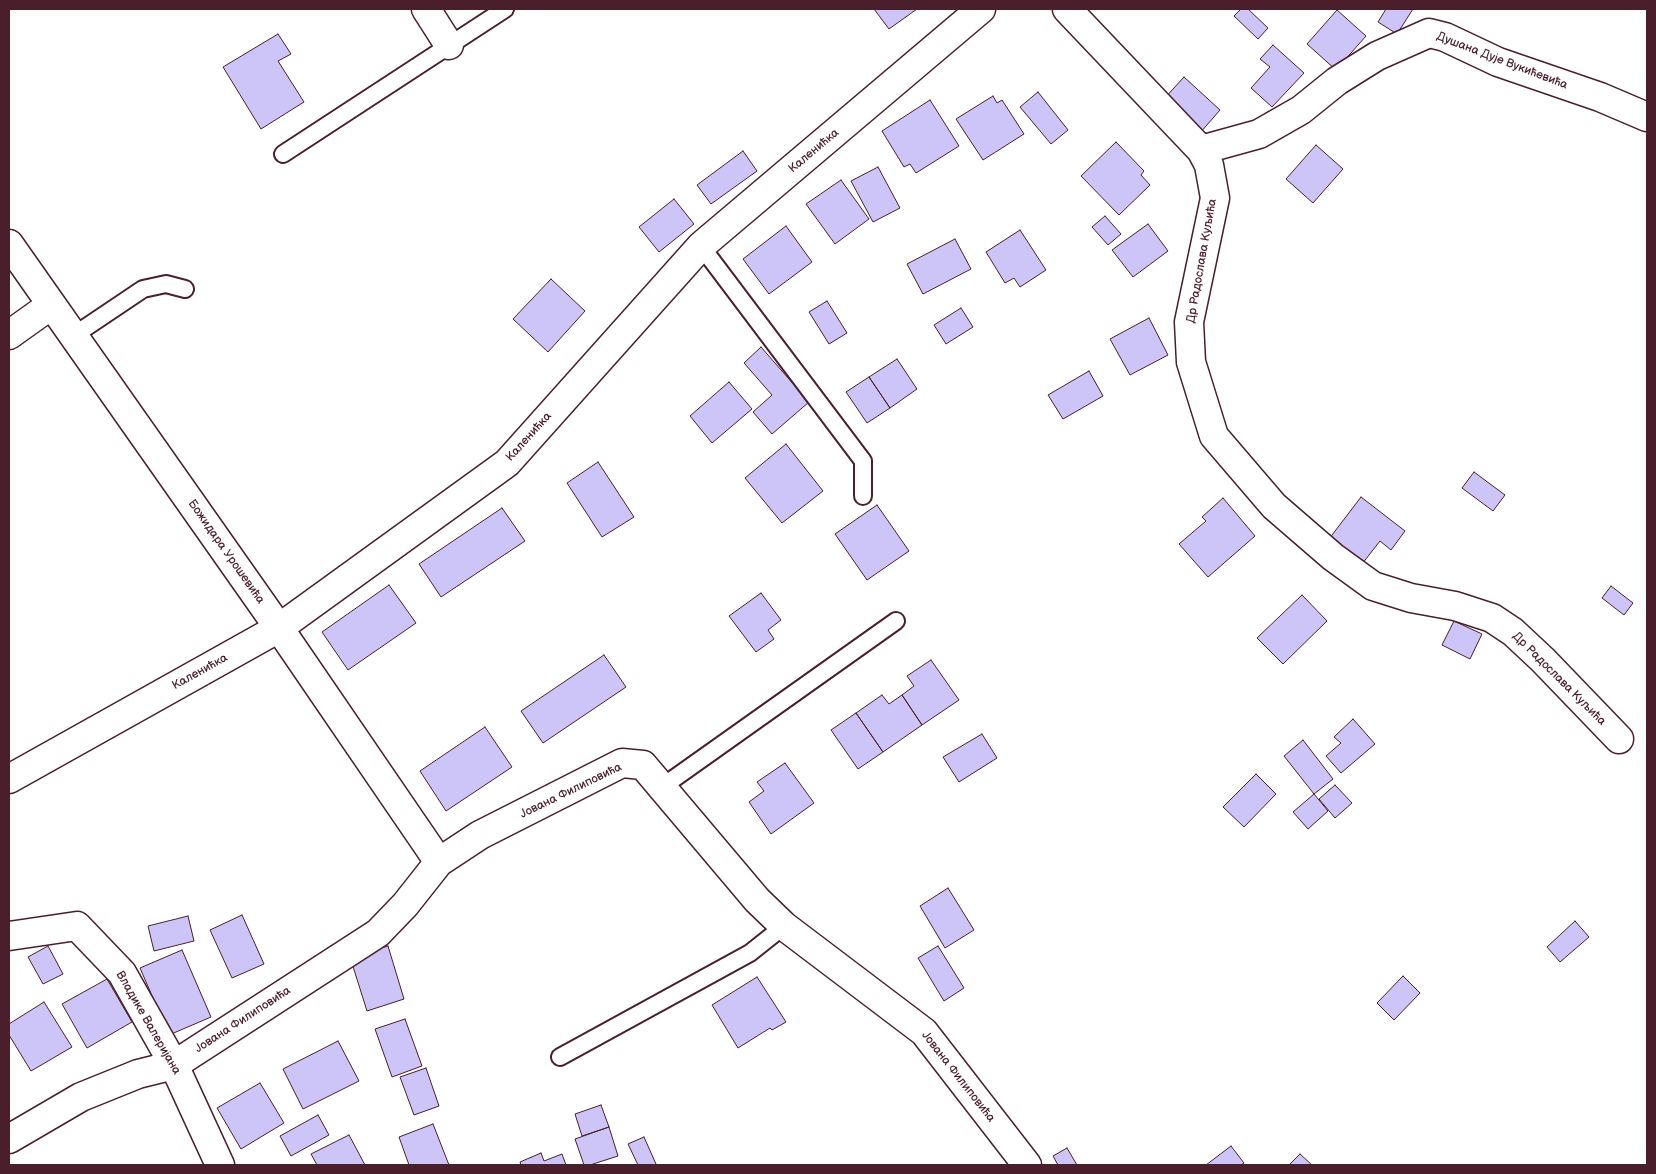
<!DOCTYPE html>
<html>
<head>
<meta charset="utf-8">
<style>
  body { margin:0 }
  #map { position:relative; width:1656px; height:1174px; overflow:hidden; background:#fff; font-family:"Balsamiq Sans",sans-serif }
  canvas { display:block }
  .frame { position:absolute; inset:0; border:10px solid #4a1f2b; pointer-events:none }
</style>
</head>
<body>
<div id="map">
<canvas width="1656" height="1174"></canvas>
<div class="frame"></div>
</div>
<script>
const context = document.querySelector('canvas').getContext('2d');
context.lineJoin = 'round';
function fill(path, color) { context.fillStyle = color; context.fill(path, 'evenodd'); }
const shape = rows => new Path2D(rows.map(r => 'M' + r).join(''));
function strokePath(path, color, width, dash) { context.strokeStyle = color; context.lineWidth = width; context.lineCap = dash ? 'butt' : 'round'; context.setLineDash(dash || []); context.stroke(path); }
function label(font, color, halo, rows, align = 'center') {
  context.font = font + ' "Balsamiq Sans",sans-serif'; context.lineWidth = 4.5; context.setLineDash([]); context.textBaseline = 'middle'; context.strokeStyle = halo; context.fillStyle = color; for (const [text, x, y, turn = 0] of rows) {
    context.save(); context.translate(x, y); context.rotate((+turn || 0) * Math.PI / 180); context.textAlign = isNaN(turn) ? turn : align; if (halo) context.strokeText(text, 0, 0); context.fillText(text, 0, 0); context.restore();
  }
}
const building = shape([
  [874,9,917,9,889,29,874,9],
  [1241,9,1248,9,1268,28,1258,39,1234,16,1241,9],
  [1386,9,1413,9,1397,34,1378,22,1386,9],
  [1337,10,1366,36,1336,70,1307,44,1337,10],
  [278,34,291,54,278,61,304,102,261,129,223,67,278,34],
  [1273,45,1304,73,1272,107,1251,88,1270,67,1260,59,1273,45],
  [1184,77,1220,110,1200,133,1163,100,1184,77],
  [1038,92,1068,130,1051,144,1020,107,1038,92],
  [993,96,997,103,1002,100,1024,134,983,160,956,119,993,96],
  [930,100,959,146,916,173,910,164,904,167,882,131,930,100],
  [1116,142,1144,171,1141,175,1150,185,1119,215,1081,176,1116,142],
  [1316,145,1343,169,1313,203,1286,179,1316,145],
  [743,151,757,171,711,204,697,185,743,151],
  [878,167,900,208,873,222,851,181,878,167],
  [841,180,869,219,835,244,806,204,841,180],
  [674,199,694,224,659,252,639,227,674,199],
  [1105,216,1121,234,1108,245,1092,227,1105,216],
  [1148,224,1168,251,1133,277,1112,250,1148,224],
  [786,226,812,262,769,294,743,259,786,226],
  [1020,230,1046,270,1020,287,1014,278,1005,283,986,252,1020,230],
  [955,239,971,269,923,294,907,264,955,239],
  [551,279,585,311,548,352,513,319,551,279],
  [827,301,847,333,829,344,809,312,827,301],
  [961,308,973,327,946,344,934,325,961,308],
  [1149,318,1168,355,1130,375,1110,339,1149,318],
  [761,347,809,402,772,434,753,412,772,395,744,363,761,347],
  [897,359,917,389,890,408,869,377,897,359],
  [1089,371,1103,396,1063,419,1048,395,1089,371],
  [869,377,890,408,867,423,846,392,869,377],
  [729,382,752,409,712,443,690,416,729,382],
  [786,444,823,491,782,523,745,478,786,444],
  [598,462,634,517,602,537,567,483,598,462],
  [1474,472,1505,495,1493,511,1462,488,1474,472],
  [1361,497,1405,531,1391,550,1380,541,1362,564,1329,539,1361,497],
  [1223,498,1255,536,1208,577,1179,544,1206,521,1202,517,1223,498],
  [877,505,909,551,867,580,835,534,877,505],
  [502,508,525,541,441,597,419,564,502,508],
  [389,585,416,623,348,670,322,632,389,585],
  [1611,586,1633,603,1624,615,1602,598,1611,586],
  [761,593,781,620,768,630,774,639,756,652,729,616,761,593],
  [1302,595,1327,621,1283,664,1257,638,1302,595],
  [1454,621,1482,634,1470,659,1442,645,1454,621],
  [604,655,626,687,543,743,521,711,604,655],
  [931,660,959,700,922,725,902,695,914,686,907,676,931,660],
  [882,695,889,704,902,695,922,725,883,752,856,713,882,695],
  [856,713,883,752,858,769,831,730,856,713],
  [1353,719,1375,744,1341,773,1326,756,1341,743,1334,737,1353,719],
  [485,727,512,767,446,811,420,771,485,727],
  [982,734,997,758,959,782,943,757,982,734],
  [1303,740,1333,779,1314,794,1284,756,1303,740],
  [785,763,814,803,771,834,749,802,764,791,757,782,785,763],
  [1256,774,1276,794,1244,827,1223,807,1256,774],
  [1335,785,1352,803,1335,818,1319,799,1335,785],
  [1314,794,1328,811,1308,829,1293,812,1314,794],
  [948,888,974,930,945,948,920,906,948,888],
  [242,915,264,964,232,978,210,930,242,915],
  [188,916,194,941,154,951,148,926,188,916],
  [1575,921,1589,937,1560,962,1547,947,1575,921],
  [48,946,63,974,43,984,28,957,48,946],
  [388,946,404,999,367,1011,350,957,388,946],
  [938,946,964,988,944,1001,918,958,938,946],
  [182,950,211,1017,169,1035,140,968,182,950],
  [1403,976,1420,993,1394,1020,1377,1003,1403,976],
  [757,977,786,1022,772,1030,770,1028,738,1048,712,1005,757,977],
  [107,979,132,1022,87,1048,62,1004,107,979],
  [44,1002,72,1047,31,1071,9,1035,9,1024,44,1002],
  [405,1019,422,1066,392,1077,375,1029,405,1019],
  [338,1041,359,1081,303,1109,283,1069,338,1041],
  [426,1068,439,1106,414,1115,400,1077,426,1068],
  [260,1083,284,1123,241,1149,217,1108,260,1083],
  [601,1105,609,1127,582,1136,575,1114,601,1105],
  [318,1115,329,1135,291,1156,280,1136,318,1115],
  [433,1124,449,1165,409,1165,399,1137,433,1124],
  [609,1127,618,1156,590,1165,584,1165,575,1139,609,1127],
  [349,1135,365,1165,317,1165,311,1154,349,1135],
  [644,1137,656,1164,653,1165,638,1165,628,1144,644,1137],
  [1231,1146,1244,1163,1241,1165,1206,1165,1231,1146],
  [1067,1148,1077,1165,1058,1165,1053,1156,1067,1148],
  [541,1153,544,1161,562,1154,566,1165,521,1165,520,1162,541,1153],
  [1300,1154,1312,1165,1289,1165,1300,1154]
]);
const lane = shape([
  [283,154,505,9],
  [701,246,863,461,863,496],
  [73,336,143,289,166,284,185,289],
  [662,787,896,621],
  [560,1057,750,953,784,926]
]);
const street = shape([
  [426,9,449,45],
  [1067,9,1201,150,1209,165,1215,198,1189,322,1191,362,1214,436,1274,506,1333,557,1373,586,1411,598,1455,606,1492,618,1513,632,1543,660,1619,739],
  [1201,150,1259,134,1301,110,1337,81,1377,56,1429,33,1445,37,1498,62,1600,97,1647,117],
  [9,244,279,628,439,862],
  [9,335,51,305],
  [9,779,279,628,507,463,701,246,981,9],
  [9,936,77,926,122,973,174,1065,220,1165],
  [9,1139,81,1097,138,1074,174,1065,378,933,405,905,439,862,480,835,622,763,643,765,757,900,784,926,924,1032,1027,1165]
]);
const streetNames = [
  ["Душана Дује Вукићевића",1502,61,21],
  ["Каленићка",814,151,-40],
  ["Др Радослава Куљића",1202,261,-80],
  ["Каленићка",529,437,-48],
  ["Божидара Урошевића",226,552,55],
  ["Каленићка",200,672,-29],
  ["Др Радослава Куљића",1559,679,45],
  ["Јована Филиповића",571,791,-26],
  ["Јована Филиповића",243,1020,-33],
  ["Владике Валеријана",148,1023,60],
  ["Јована Филиповића",958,1077,52]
];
fill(building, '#cdc5f8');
strokePath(building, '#4a1f2b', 1);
strokePath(lane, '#4a1f2b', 20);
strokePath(street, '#4a1f2b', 31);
strokePath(lane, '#fff', 16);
strokePath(street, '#fff', 28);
label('12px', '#4a1f2b', '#fff', streetNames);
</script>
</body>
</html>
